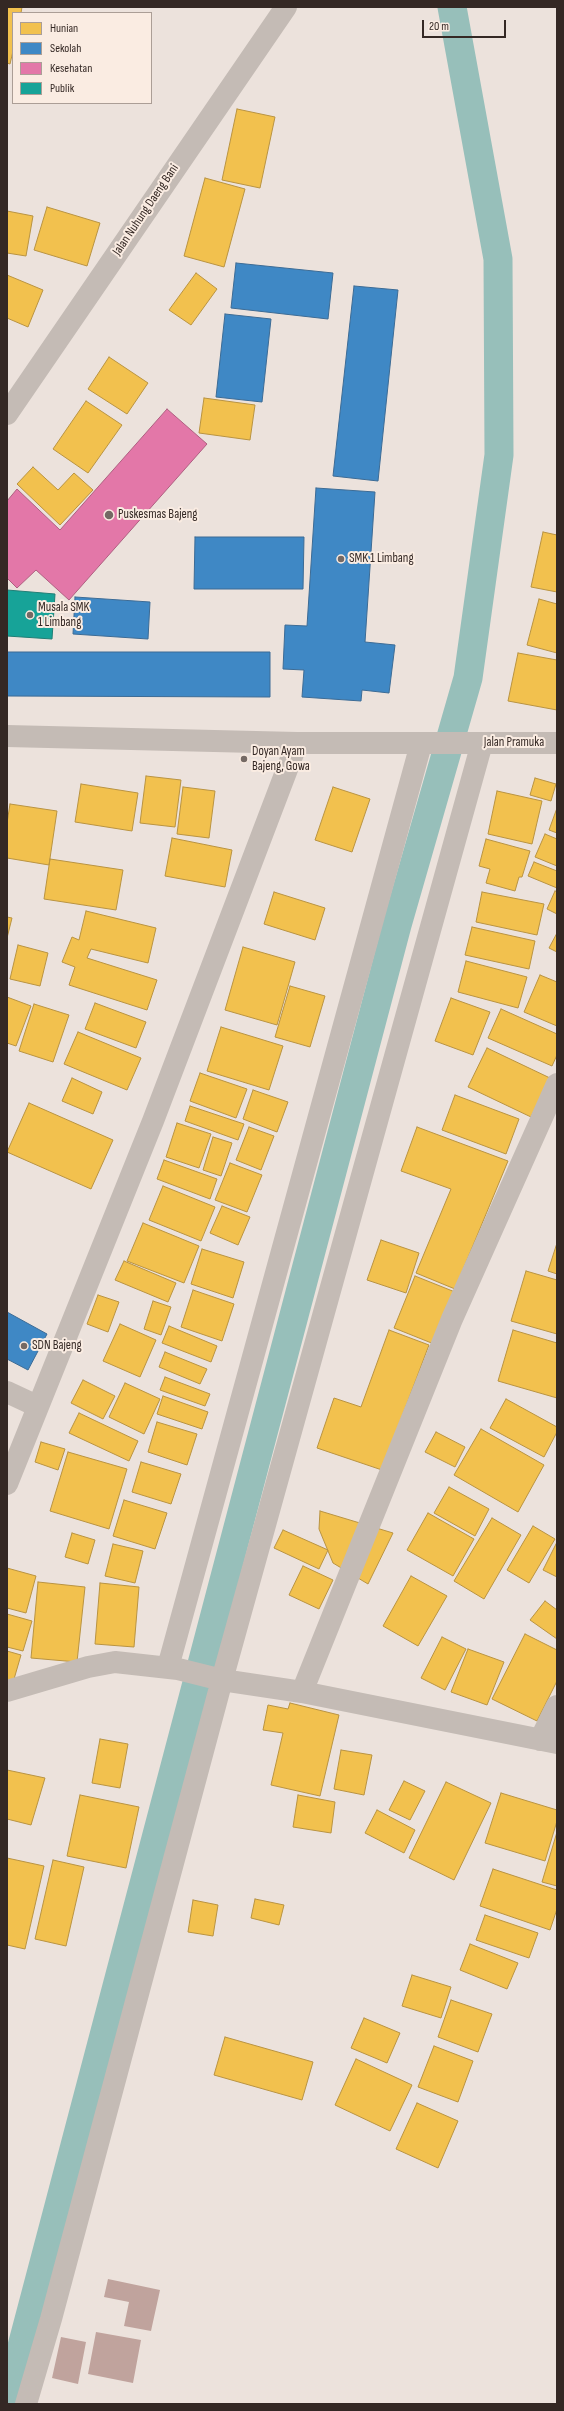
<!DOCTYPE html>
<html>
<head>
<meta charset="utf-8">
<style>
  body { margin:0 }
  #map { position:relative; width:564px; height:2411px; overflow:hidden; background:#ece2dc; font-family:"Sofia Sans Condensed",sans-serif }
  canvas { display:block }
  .frame { position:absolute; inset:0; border:8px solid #342824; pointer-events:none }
  .legend { position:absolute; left:12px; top:12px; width:140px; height:92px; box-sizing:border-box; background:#faece2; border:1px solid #ab9e96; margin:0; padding:5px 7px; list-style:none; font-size:12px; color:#342824 }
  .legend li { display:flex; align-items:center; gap:8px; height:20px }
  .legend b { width:20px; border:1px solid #ab9e96 }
  .scale { position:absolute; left:422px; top:20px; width:84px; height:18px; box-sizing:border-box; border:2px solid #342824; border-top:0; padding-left:5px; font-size:12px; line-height:14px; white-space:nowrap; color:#342824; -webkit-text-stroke:3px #faece2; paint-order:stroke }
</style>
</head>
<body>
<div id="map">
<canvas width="564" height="2411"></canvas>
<div class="frame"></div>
<ul class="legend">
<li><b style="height:11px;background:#f2c14e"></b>Hunian</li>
<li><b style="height:11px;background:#3f88c5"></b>Sekolah</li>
<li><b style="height:11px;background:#e377a8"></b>Kesehatan</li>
<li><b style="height:11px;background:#17a398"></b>Publik</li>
</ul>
<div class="scale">20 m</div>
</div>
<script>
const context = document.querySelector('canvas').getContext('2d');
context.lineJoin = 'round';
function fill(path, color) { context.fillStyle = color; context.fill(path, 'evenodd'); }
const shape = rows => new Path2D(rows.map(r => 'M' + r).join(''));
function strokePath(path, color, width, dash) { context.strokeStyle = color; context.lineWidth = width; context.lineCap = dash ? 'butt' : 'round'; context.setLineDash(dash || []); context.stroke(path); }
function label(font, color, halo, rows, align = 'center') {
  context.font = font + ' "Sofia Sans Condensed",sans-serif'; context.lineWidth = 4; context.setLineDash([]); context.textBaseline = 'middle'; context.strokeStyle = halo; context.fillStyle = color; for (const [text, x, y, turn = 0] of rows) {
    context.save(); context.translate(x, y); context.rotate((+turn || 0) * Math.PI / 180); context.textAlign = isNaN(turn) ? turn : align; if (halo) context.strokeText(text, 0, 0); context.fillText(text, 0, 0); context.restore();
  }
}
const homes = shape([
  [7,7,22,7,21,13,13,13,13,51,10,64,7,63,7,7],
  [237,109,275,117,260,188,222,180,237,109],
  [205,178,245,189,224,267,184,256,205,178],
  [47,207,100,223,87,266,34,250,47,207],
  [7,211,33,216,26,256,7,253,7,211],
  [196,273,217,289,191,325,169,310,196,273],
  [7,275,43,290,28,327,7,318,7,275],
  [109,357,148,383,127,414,88,389,109,357],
  [204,398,255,405,250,440,199,433,204,398],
  [86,401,122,425,88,473,53,449,86,401],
  [33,467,58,490,74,473,93,490,60,525,17,484,33,467],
  [543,532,557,535,557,592,531,587,543,532],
  [539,599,557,604,557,653,527,645,539,599],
  [518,653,557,660,557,710,508,701,518,653],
  [146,776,181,780,175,827,140,823,146,776],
  [535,778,556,784,551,801,530,795,535,778],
  [81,784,138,793,132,831,75,822,81,784],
  [183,787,215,791,209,838,177,834,183,787],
  [333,787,370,799,352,852,315,840,333,787],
  [497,791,542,801,532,844,488,834,497,791],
  [10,804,57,811,49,865,7,858,7,823,10,804],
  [557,808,557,833,549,830,557,808],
  [545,834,557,839,557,866,535,857,545,834],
  [172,838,232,850,225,887,165,876,172,838],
  [486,839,530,851,522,877,519,877,515,891,486,883,490,869,479,866,486,839],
  [50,859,123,870,116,910,44,899,50,859],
  [534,862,557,871,557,888,528,876,534,862],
  [555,891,557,892,557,914,547,909,555,891],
  [274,892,325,908,315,940,264,924,274,892],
  [482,892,544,904,537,935,476,922,482,892],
  [86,911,156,928,148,963,91,949,87,958,157,980,147,1010,69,985,75,967,62,962,72,937,79,940,86,911],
  [7,917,12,918,7,938,7,917],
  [472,927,535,941,529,969,465,955,472,927],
  [557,933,557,952,549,948,557,933],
  [18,945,48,953,40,986,10,979,18,945],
  [243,947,295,962,277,1025,225,1010,243,947],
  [466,961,527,977,518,1008,458,992,466,961],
  [540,975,557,982,557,1026,524,1012,540,975],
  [290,986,325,996,310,1047,275,1037,290,986],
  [7,997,31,1006,16,1046,7,1043,7,997],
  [451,998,490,1012,473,1055,435,1041,451,998],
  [95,1003,146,1022,136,1048,85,1029,95,1003],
  [34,1004,69,1015,53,1062,19,1051,34,1004],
  [501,1009,557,1034,557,1055,552,1066,488,1038,501,1009],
  [221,1027,283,1046,269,1090,207,1071,221,1027],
  [78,1032,141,1058,127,1090,64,1064,78,1032],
  [487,1048,550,1078,531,1117,468,1087,487,1048],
  [200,1073,247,1089,236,1118,190,1101,200,1073],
  [72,1078,102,1092,93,1114,62,1101,72,1078],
  [253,1090,288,1102,277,1132,243,1119,253,1090],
  [455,1095,519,1119,506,1154,442,1130,455,1095],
  [29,1103,113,1140,91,1189,7,1152,29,1103],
  [190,1106,244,1124,238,1140,185,1121,190,1106],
  [177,1123,211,1134,199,1168,166,1157,177,1123],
  [249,1127,274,1136,261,1170,236,1160,249,1127],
  [417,1127,508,1161,455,1289,416,1273,451,1189,401,1171,417,1127],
  [213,1137,232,1143,221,1176,203,1170,213,1137],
  [164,1160,217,1179,210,1199,157,1179,164,1160],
  [230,1163,262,1175,247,1212,215,1200,230,1163],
  [163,1186,215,1207,201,1241,149,1220,163,1186],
  [222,1206,250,1217,238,1245,210,1233,222,1206],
  [143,1223,199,1246,184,1283,127,1261,143,1223],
  [381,1240,419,1253,406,1293,367,1280,381,1240],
  [557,1243,557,1274,548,1271,557,1243],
  [202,1249,244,1262,233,1298,191,1284,202,1249],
  [124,1261,176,1283,168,1302,115,1280,124,1261],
  [526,1271,557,1280,557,1334,511,1321,526,1271],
  [415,1276,455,1292,434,1344,394,1328,415,1276],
  [193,1290,234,1304,222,1341,181,1327,193,1290],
  [98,1295,119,1302,108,1332,87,1324,98,1295],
  [153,1301,171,1307,161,1335,144,1329,153,1301],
  [120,1324,156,1340,140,1377,103,1361,120,1324],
  [169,1326,217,1346,211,1362,162,1343,169,1326],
  [389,1330,429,1345,382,1470,317,1448,334,1398,361,1407,389,1330],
  [513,1330,557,1343,557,1398,498,1381,513,1330],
  [165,1352,207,1369,200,1384,159,1367,165,1352],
  [165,1377,210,1394,205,1406,160,1390,165,1377],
  [83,1380,115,1396,103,1419,71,1403,83,1380],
  [125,1383,160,1399,144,1434,109,1417,125,1383],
  [163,1396,208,1412,202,1429,157,1414,163,1396],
  [506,1399,557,1427,557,1432,544,1457,490,1428,506,1399],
  [79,1413,138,1441,129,1461,69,1433,79,1413],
  [157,1422,197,1434,187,1465,148,1452,157,1422],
  [481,1429,544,1465,518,1512,454,1475,481,1429],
  [436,1432,465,1447,455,1467,425,1452,436,1432],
  [41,1442,65,1449,58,1470,35,1462,41,1442],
  [68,1452,127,1469,109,1529,50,1511,68,1452],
  [141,1462,181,1474,171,1504,132,1492,141,1462],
  [449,1487,489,1509,475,1536,434,1513,449,1487],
  [124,1500,167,1513,155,1549,113,1536,124,1500],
  [320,1511,393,1533,368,1584,333,1563,319,1529,320,1511],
  [428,1513,474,1539,453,1576,407,1550,428,1513],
  [492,1518,521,1535,484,1599,454,1581,492,1518],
  [533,1526,555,1539,529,1583,507,1570,533,1526],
  [283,1530,328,1550,319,1569,274,1548,283,1530],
  [72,1533,95,1540,88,1564,65,1557,72,1533],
  [557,1542,557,1577,543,1570,557,1542],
  [113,1544,143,1551,135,1583,105,1576,113,1544],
  [303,1566,333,1580,319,1609,289,1595,303,1566],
  [7,1568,36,1576,26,1613,7,1608,7,1568],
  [411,1576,447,1596,418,1646,383,1626,411,1576],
  [38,1582,85,1587,77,1662,31,1658,38,1582],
  [100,1583,139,1587,134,1647,95,1644,100,1583],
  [545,1601,557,1610,557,1639,530,1620,545,1601],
  [7,1614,32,1621,23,1651,7,1647,7,1614],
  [525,1634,557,1650,557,1681,537,1721,492,1699,525,1634],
  [442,1637,466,1649,445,1690,421,1678,442,1637],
  [468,1649,504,1662,487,1705,451,1692,468,1649],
  [7,1651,21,1655,12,1686,7,1684,7,1651],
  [290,1703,339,1715,320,1796,271,1785,283,1733,263,1730,268,1705,288,1709,290,1703],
  [100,1739,128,1744,120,1788,92,1783,100,1739],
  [341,1750,372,1755,364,1795,334,1789,341,1750],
  [7,1770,45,1778,31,1825,7,1819,7,1770],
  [404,1781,425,1791,410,1820,389,1810,404,1781],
  [446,1782,491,1803,454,1880,409,1858,446,1782],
  [501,1793,557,1810,557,1821,545,1861,485,1843,501,1793],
  [80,1795,139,1807,126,1868,67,1856,80,1795],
  [298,1795,335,1802,331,1833,293,1827,298,1795],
  [377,1810,415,1830,404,1853,365,1833,377,1810],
  [557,1832,557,1886,542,1882,557,1832],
  [7,1858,44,1866,25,1949,7,1945,7,1858],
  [53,1860,84,1867,66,1946,35,1939,53,1860],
  [493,1869,557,1890,557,1909,550,1930,480,1906,493,1869],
  [255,1899,284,1905,279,1925,251,1918,255,1899],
  [193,1900,218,1905,213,1936,188,1932,193,1900],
  [485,1915,538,1933,529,1958,476,1940,485,1915],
  [470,1944,518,1963,507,1989,460,1970,470,1944],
  [412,1975,451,1987,441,2018,402,2006,412,1975],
  [451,2000,492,2014,478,2052,438,2037,451,2000],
  [364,2018,400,2033,387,2063,351,2048,364,2018],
  [225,2037,313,2062,302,2100,214,2075,225,2037],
  [434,2046,473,2061,458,2102,418,2087,434,2046],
  [356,2059,412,2085,390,2131,335,2105,356,2059],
  [417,2103,458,2121,438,2168,396,2149,417,2103]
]);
const schools = shape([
  [236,263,333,273,328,319,231,308,236,263],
  [354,286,398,290,378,481,333,476,354,286],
  [225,314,271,319,262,402,216,397,225,314],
  [316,488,375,492,365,642,395,645,389,693,362,690,361,701,302,697,304,670,283,669,285,625,307,626,316,488],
  [195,537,304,537,303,589,194,589,195,537],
  [75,597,150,602,148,639,73,634,75,597],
  [7,652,270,652,270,697,7,696,7,652],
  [7,1312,47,1334,28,1370,7,1359,7,1312]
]);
const health = shape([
  [167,409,207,444,69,600,36,570,17,588,7,578,7,501,17,489,60,530,167,409]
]);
const public = shape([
  [7,590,55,594,52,639,7,636,7,590]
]);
const canal = shape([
  [7,2403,397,925,468,678,499,455,498,259,452,7]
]);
const building = shape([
  [108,2279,160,2290,151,2331,124,2326,129,2302,104,2297],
  [96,2332,141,2340,133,2383,88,2374],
  [61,2337,86,2342,78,2384,52,2378]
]);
const minor = shape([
  [7,414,286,7],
  [7,736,297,743,557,743],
  [7,1392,37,1406],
  [7,1484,153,1121,297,743],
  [168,1667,421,744],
  [7,1691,88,1667,115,1662,178,1669,222,1680,302,1692,557,1743],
  [302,1692,452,1319,557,1084],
  [540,1740,557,1706],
  [26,2404,51,2319,222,1680,482,743]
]);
const markers = [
  [109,515,5,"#746964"],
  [341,559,4,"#746964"],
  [30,615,4,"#746964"],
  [244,759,4,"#746964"],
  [24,1346,4,"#746964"]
];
const streetNames = [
  ["Jalan Nuhung Daeng Bani",146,210,-56],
  ["Jalan Pramuka",514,743]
];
const poiNames = [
  ["Puskesmas Bajeng",118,515],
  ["SMK 1 Limbang",349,559],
  ["Musala SMK",38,608],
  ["1 Limbang",38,623],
  ["Doyan Ayam",252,752],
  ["Bajeng, Gowa",252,767],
  ["SDN Bajeng",32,1346]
];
fill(homes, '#f2c14e');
strokePath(homes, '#b99341', 1);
fill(schools, '#3f88c5');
strokePath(schools, '#3c6b95', 1);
fill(health, '#e377a8');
strokePath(health, '#ae5f80', 1);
fill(public, '#17a398');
strokePath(public, '#207e75', 1);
strokePath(canal, '#97bfba', 29);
fill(building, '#c0a39d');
strokePath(minor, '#c4bbb5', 22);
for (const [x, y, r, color] of markers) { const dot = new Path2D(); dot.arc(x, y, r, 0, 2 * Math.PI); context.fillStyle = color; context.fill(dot); strokePath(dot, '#faece2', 1.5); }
label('13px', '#342824', '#faece2', streetNames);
label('13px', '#342824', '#faece2', poiNames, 'left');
</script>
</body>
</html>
